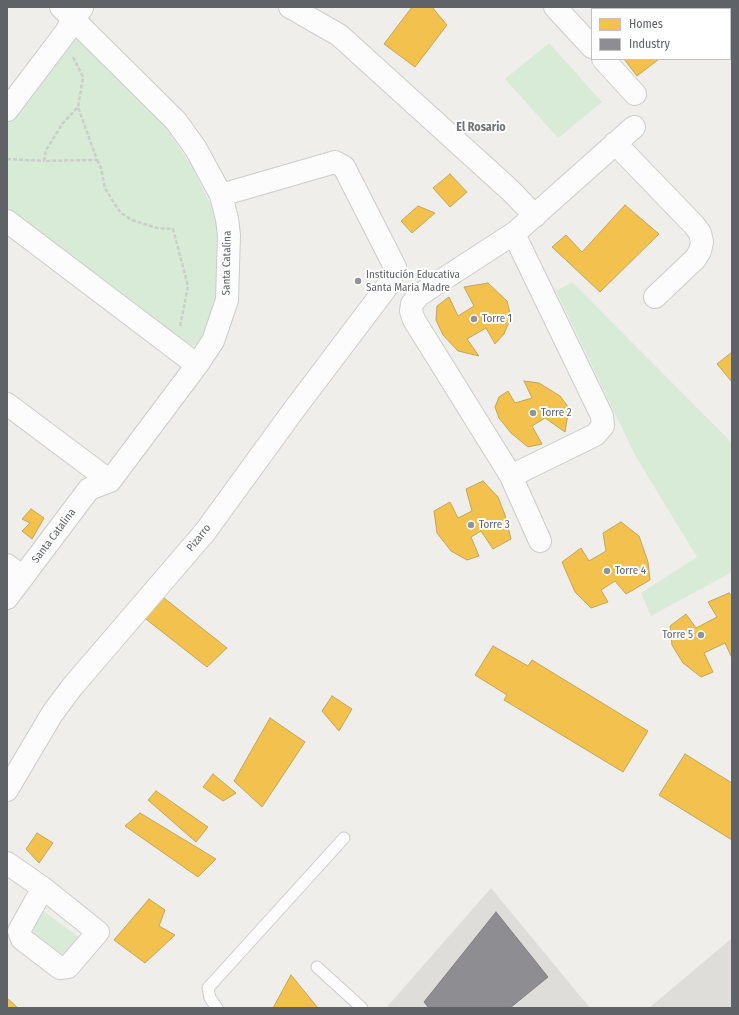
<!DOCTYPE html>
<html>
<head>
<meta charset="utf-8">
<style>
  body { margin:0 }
  #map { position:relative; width:739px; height:1015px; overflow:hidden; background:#efeeea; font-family:"Fira Sans Condensed",sans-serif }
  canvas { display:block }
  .frame { position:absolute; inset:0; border:8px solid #5f6368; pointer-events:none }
  .legend { position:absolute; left:591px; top:8px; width:140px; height:52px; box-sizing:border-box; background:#fff; border:1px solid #bfc1c3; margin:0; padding:5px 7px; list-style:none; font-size:12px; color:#5f6368 }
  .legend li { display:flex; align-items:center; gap:8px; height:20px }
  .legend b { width:20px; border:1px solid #bfc1c3 }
</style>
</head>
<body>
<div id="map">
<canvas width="739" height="1015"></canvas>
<div class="frame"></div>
<ul class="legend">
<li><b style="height:11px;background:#f2c14e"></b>Homes</li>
<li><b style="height:11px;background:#8d8d92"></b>Industry</li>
</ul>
</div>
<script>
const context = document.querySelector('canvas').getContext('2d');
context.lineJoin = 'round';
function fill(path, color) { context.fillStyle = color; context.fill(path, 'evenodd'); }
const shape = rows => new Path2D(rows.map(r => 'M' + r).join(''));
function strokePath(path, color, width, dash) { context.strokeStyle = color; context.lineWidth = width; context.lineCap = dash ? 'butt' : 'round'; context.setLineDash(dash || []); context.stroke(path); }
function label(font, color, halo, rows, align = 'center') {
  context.font = font + ' "Fira Sans Condensed",sans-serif'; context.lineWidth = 4; context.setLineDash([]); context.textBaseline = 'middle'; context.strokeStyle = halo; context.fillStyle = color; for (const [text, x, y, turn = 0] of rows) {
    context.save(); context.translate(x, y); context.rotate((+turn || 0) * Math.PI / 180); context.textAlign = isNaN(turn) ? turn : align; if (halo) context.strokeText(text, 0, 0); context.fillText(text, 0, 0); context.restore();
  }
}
const industrial = shape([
  [491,888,590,1008,386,1008],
  [732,938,732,1008,649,1008]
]);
const green = shape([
  [81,38,164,125,191,165,213,209,221,248,218,305,200,344,189,346,7,208,7,124,66,44,73,39],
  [549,43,602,102,558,138,505,79],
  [572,282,732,443,732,572,651,616,641,593,697,557,636,457,556,291],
  [39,908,83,940,65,960,29,934]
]);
const homes = shape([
  [412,7,432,7,447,25,415,67,384,44,412,7],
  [624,59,659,59,637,76,624,59],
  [450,174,467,192,450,207,433,188,450,174],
  [625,205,659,234,600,292,552,247,566,235,582,252,625,205],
  [418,206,435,213,412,233,401,221,418,206],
  [488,283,507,301,511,317,504,334,495,344,486,328,467,339,479,356,458,351,443,335,436,320,437,306,449,297,458,316,474,306,464,287,488,283],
  [732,352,732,382,717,364,732,352],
  [524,381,539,383,560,396,569,408,565,432,545,418,532,426,542,444,528,447,511,433,499,418,495,407,499,397,508,391,515,403,532,398,524,381],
  [483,481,498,497,505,515,511,539,493,549,481,531,471,537,479,556,467,560,451,551,437,533,434,511,450,502,458,518,472,511,466,489,483,481],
  [31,509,44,518,32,539,22,531,30,523,22,519,31,509],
  [621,522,639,536,648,562,650,580,626,594,615,581,601,590,608,602,591,608,575,592,562,562,581,548,589,561,606,551,603,533,621,522],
  [729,593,732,596,732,658,725,643,704,653,713,672,701,677,683,663,672,645,670,626,686,614,696,628,717,617,708,602,729,593],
  [164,598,227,648,207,667,142,616,164,598],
  [493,646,528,666,532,660,648,731,623,772,504,700,507,695,475,675,493,646],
  [332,696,352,709,339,731,322,711,332,696],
  [270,718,305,742,262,807,234,781,270,718],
  [685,754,732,783,732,840,659,795,685,754],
  [213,774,236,793,223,801,203,787,213,774],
  [156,791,208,827,196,842,148,800,156,791],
  [140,813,216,859,198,877,125,826,140,813],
  [37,833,53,843,39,863,26,849,37,833],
  [149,899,165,910,159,926,175,935,145,963,114,940,149,899],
  [291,975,318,1008,273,1008,291,975],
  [7,998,18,1008,7,1008,7,998]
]);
const industry = shape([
  [496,912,548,977,510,1008,429,1008,424,1002,496,912]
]);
const path = shape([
  [73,57,83,77,78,107,63,123,46,150,44,161,97,160,78,107],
  [7,159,44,161],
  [97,160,101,168,105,188,114,203,121,213,132,220,157,228,173,229,188,286,180,327]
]);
const lane = shape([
  [317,967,362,1008],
  [217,1008,210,998,208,988,344,838]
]);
const street = shape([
  [290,7,339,35,510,190,535,216],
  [555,7,592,47],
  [603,59,635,94],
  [7,110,66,32,73,19,82,8],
  [615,143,694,225,700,233,702,242,700,251,695,259,655,297],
  [7,221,197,365],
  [7,404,110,481],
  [511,476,595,435,603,426,602,416,514,234],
  [540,541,511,476,414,320,411,311,412,304,419,295,516,232,634,127],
  [7,565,23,577],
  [7,598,89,489,110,481,197,365,213,341,227,300,229,235,227,219,221,195,196,149,176,121,61,7],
  [7,790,52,714,72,687,205,532,293,411,389,284,395,267,344,167,335,162,221,195],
  [7,863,43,888,98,932,68,967,60,968,22,939,19,931,43,888]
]);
const markers = [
  [358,281,4,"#919496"],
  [474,319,4,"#919496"],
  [533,413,4,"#919496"],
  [471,525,4,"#919496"],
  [607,571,4,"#919496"],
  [701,635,4,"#919496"]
];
const streetNames = [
  ["Santa Catalina",227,263,-89],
  ["Santa Catalina",54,536,-53],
  ["Pizarro",199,538,-51]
];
const poiNames = [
  ["Institución Educativa",366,275],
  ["Santa Maria Madre",366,288],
  ["Torre 1",482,319],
  ["Torre 2",541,413],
  ["Torre 3",479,525],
  ["Torre 4",615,571],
  ["Torre 5",693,635,"right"]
];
const neighbourhoodNames = [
  ["El Rosario",481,128]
];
fill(industrial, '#dfddda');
fill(green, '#d8ebd6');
fill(homes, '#f2c14e');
strokePath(homes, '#c6a556', 1);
fill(industry, '#8d8d92');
strokePath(industry, '#7f8085', 1);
strokePath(lane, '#cbcccc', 13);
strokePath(street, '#cbcccc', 24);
strokePath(path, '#cacfcc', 2.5, [4, 2]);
strokePath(lane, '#fdfcfc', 11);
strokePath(street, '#fdfcfc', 22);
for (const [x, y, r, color] of markers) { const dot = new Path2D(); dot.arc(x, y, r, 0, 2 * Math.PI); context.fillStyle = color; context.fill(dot); strokePath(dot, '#fff', 1.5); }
label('11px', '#5f6368', '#fff', streetNames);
label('11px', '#5f6368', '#fff', poiNames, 'left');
label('bold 12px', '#70757a', '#fff', neighbourhoodNames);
</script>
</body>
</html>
